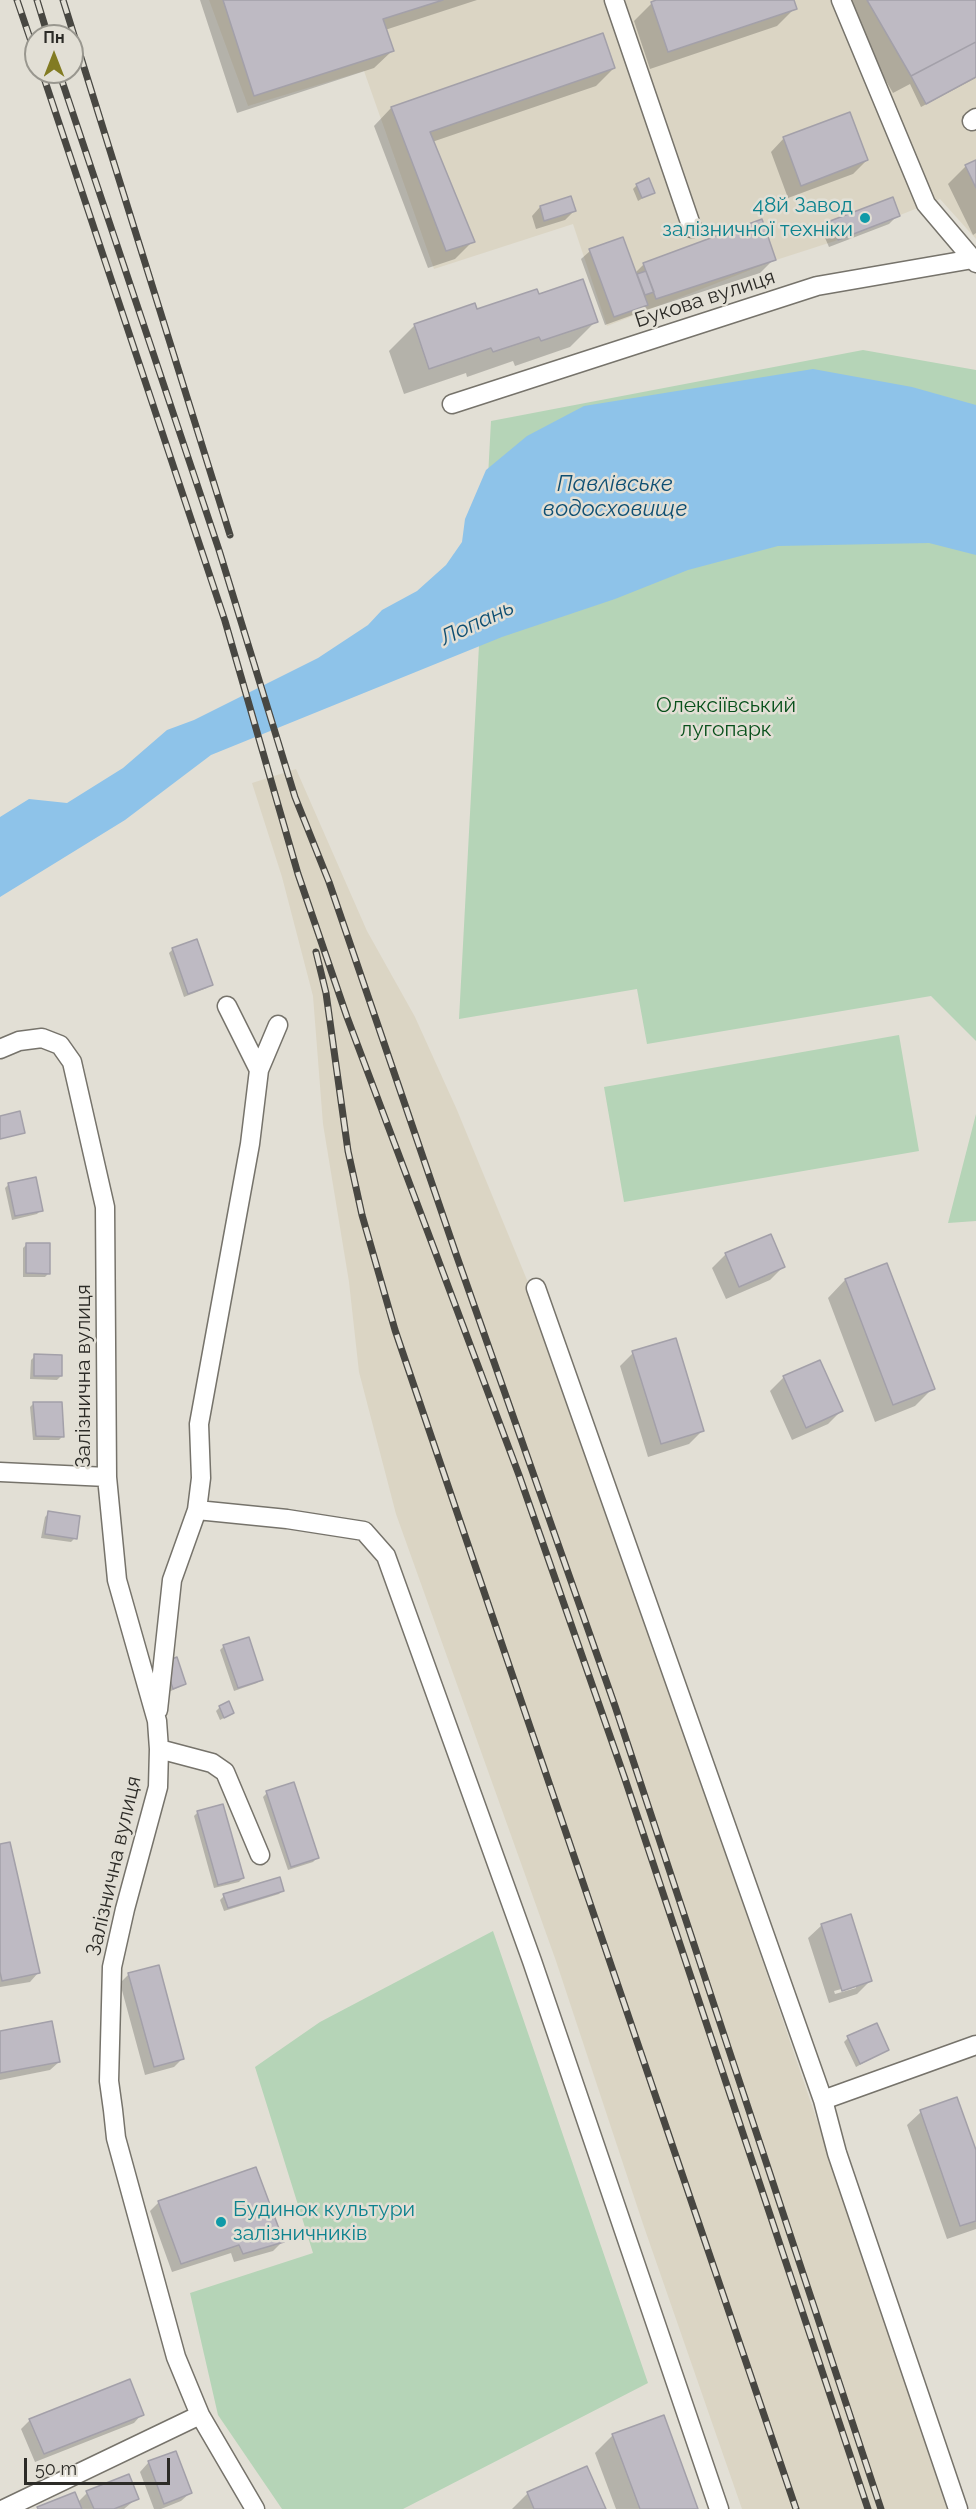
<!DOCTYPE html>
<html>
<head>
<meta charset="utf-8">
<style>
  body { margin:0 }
  #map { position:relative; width:976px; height:2509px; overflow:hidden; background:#e2dfd5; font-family:Raleway,sans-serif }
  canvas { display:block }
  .north { position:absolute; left:24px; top:24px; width:60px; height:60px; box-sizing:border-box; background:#e2dfd5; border:2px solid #99978f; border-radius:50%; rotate:0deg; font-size:16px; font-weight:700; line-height:24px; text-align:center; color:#2c2b27 }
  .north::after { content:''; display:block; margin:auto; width:21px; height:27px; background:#827b22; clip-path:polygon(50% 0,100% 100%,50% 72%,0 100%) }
  .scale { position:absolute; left:24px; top:2458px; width:146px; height:27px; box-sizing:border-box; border:3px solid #2c2b27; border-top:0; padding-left:8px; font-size:18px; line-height:21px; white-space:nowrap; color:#2c2b27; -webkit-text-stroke:4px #e2dfd5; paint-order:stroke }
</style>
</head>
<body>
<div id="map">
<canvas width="976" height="2509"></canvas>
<div class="north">Пн</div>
<div class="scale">50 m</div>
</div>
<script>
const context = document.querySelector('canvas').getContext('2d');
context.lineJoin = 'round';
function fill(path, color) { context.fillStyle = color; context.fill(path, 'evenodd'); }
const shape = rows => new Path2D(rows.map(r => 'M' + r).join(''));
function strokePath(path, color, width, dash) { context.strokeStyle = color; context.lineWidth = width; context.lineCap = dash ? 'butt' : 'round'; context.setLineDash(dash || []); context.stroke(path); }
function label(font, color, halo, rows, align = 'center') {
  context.font = font + ' Raleway,sans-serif'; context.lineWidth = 5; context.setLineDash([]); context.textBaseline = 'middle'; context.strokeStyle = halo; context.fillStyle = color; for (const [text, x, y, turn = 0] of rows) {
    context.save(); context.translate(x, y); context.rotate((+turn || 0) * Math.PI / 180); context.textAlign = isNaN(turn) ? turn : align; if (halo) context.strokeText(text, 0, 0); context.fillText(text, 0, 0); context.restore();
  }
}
const built = shape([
  [209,0,976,0,976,239,940,199,838,240,776,260,607,326,573,224,434,269,364,71,248,106],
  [296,769,367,931,415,1017,457,1110,541,1314,950,2509,742,2509,643,2224,556,1961,396,1514,359,1372,349,1282,323,1124,313,996,282,877,252,783]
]);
const green = shape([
  [863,350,976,370,976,1041,931,996,647,1044,637,989,459,1019,491,421],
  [899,1035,919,1151,624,1202,604,1087],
  [976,1114,976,1221,948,1223],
  [493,1931,648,2383,403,2509,282,2509,218,2415,190,2293,313,2253,255,2067,320,2022]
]);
const water = shape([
  [813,369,912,387,976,405,976,555,929,543,778,546,688,570,615,599,502,637,211,755,125,820,0,897,0,817,29,799,67,803,123,768,167,730,194,720,318,658,368,625,382,610,417,591,446,565,462,542,465,519,486,470,527,436,584,406]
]);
const shadow = shape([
  [200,0,477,0,385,30,392,51,374,68,237,113],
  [661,0,792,0,795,8,777,26,650,69,634,21,652,3],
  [839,0,976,0,976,78,921,107,910,84,893,93],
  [602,35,614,68,596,86,432,142,473,241,455,259,428,268,374,126,391,108],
  [784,138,867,160,853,174,788,198,771,152],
  [976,161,976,233,973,235,948,184,966,166],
  [637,185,653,192,638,201,633,189],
  [540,207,574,211,565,220,536,229,532,216],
  [898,215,889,224,829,247,822,231,831,222],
  [590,251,635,273,644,264,774,259,760,273,643,311,642,309,638,313,605,325,581,259],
  [538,296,596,321,570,347,515,366,513,361,467,377,466,373,404,394,389,351,415,325],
  [173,949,211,984,207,988,184,997,169,953],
  [9,1184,41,1210,37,1214,12,1220,5,1188],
  [770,1236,783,1267,770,1280,726,1299,712,1268,725,1255],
  [27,1244,49,1273,45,1277,23,1277,23,1248],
  [845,1280,933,1388,915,1406,875,1422,828,1298],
  [633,1353,702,1431,689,1444,648,1457,620,1366],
  [35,1356,61,1376,57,1380,30,1379,31,1360],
  [784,1377,841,1411,828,1424,792,1440,770,1391],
  [34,1403,63,1436,59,1440,33,1440,30,1407],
  [49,1513,75,1538,71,1542,41,1538,45,1517],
  [224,1646,261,1679,257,1683,234,1691,220,1650],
  [161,1667,185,1684,169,1692],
  [220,1707,233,1713,220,1720,216,1711],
  [267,1793,317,1858,313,1862,288,1870,263,1797],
  [198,1812,243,1878,239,1882,214,1888,194,1816],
  [0,1845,38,1973,30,1982,0,1987],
  [283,1890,279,1894,224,1911,220,1900,224,1896],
  [822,1925,870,1981,857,1994,829,2003,808,1938],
  [856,1985,856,1988,835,1994,834,1991],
  [129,1974,183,2058,174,2067,145,2075,120,1983],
  [0,2032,59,2062,50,2070,0,2080],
  [848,2038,887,2050,856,2067,844,2042],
  [957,2099,976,2155,976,2229,947,2239,907,2125,921,2112],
  [159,2202,282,2242,273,2251,234,2262,231,2253,172,2272,150,2211],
  [142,2414,134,2423,35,2462,21,2429,30,2420],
  [613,2435,697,2509,616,2509,595,2453],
  [175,2453,190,2493,181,2501,161,2509,154,2509,140,2472,148,2463],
  [87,2493,137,2498,124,2509,37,2509,78,2502],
  [528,2493,605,2509,512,2509]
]);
const building = shape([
  [223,0,443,0,383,19,394,51,254,96,223,0],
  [656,0,794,0,797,9,668,52,651,2,656,0],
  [867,0,976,0,976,42,911,76,867,0],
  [603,33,615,68,430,132,475,242,446,251,391,107,603,33],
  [976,42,976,77,926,104,911,76,976,42],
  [850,112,868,160,801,186,783,137,850,112],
  [976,160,976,188,965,165,976,160],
  [649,178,655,193,642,198,636,184,649,178],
  [571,196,576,211,544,221,540,206,571,196],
  [893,197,900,216,838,240,830,221,893,197],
  [762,219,776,260,656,299,643,263,762,219],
  [623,237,648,305,614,317,589,249,623,237],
  [646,271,654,292,645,295,637,274,646,271],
  [583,279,598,322,541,341,539,337,493,352,491,348,429,369,414,324,475,303,477,309,537,289,539,294,583,279],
  [197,939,213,985,188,994,172,948,197,939],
  [20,1111,25,1133,0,1139,0,1116,20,1111],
  [36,1177,43,1211,15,1216,8,1183,36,1177],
  [771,1234,785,1267,739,1287,725,1253,771,1234],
  [26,1243,50,1243,50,1274,26,1273,26,1243],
  [887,1263,935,1389,893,1405,845,1279,887,1263],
  [676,1338,704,1431,661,1444,632,1351,676,1338],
  [34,1354,62,1355,62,1376,34,1376,34,1354],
  [820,1360,843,1411,806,1428,783,1376,820,1360],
  [33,1402,62,1402,64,1437,36,1436,33,1402],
  [48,1511,80,1516,77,1539,45,1534,48,1511],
  [249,1637,263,1680,238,1688,223,1645,249,1637],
  [177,1657,186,1684,173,1689,164,1662,177,1657],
  [229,1701,234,1713,224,1718,219,1706,229,1701],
  [294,1782,319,1858,291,1867,266,1791,294,1782],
  [223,1804,244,1878,218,1885,197,1811,223,1804],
  [10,1842,40,1973,2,1981,0,1972,0,1844,10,1842],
  [280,1877,284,1891,228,1908,223,1894,280,1877],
  [851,1914,872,1981,842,1991,821,1924,851,1914],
  [159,1965,184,2059,154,2067,128,1973,159,1965],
  [52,2021,60,2062,0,2073,0,2031,52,2021],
  [877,2023,889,2050,860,2064,847,2036,877,2023],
  [957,2097,976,2150,976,2221,960,2226,920,2110,957,2097],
  [256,2167,284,2242,243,2254,239,2245,181,2264,158,2201,256,2167],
  [130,2379,144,2415,44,2454,29,2419,130,2379],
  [664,2415,698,2509,640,2509,612,2434,664,2415],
  [176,2451,192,2493,164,2504,148,2461,176,2451],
  [587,2466,606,2509,534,2509,527,2492,587,2466],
  [129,2474,139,2499,114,2509,94,2509,86,2491,129,2474],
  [75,2492,82,2509,38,2509,37,2507,75,2492]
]);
const minor = shape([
  [614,0,692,228],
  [841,0,926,204,976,263],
  [972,121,976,118],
  [452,404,817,286,973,259],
  [227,1006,259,1070],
  [0,1049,19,1041,42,1038,60,1045,72,1062,105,1207,107,1477,117,1580,157,1721,159,1749,158,1787,125,1909,112,1967,109,2081,113,2110,116,2138,176,2357,200,2415,255,2509],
  [536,1288,823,2100,837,2153,958,2509],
  [0,1472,107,1477],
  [197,1510,287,1519,364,1531,386,1556,532,1961,719,2509],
  [158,1710,172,1580,197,1510,201,1478,199,1424,250,1144,259,1070,278,1025],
  [159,1749,212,1763,225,1772,260,1855],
  [823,2100,976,2045],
  [4,2509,200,2415]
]);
const rail = shape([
  [17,0,36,56],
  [37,0,48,36],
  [63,0,230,535],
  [42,72,225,621,298,874,347,1017,519,1475,625,1779,868,2509],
  [59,72,219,550,295,797,329,882,456,1254,615,1706,881,2509],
  [316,952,326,993,348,1151,362,1215,395,1330,796,2509]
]);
const markers = [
  [865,218,6,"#0f9aa8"],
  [221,2222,6,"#0f9aa8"]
];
const cultureNames = [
  ["48й Завод",853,206],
  ["залізничної техніки",853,230],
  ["Будинок культури",233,2210,"left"],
  ["залізничників",233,2234,"left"]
];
const streetNames = [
  ["Букова вулиця",705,299,-18],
  ["Залізнична вулиця",84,1376,-90],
  ["Залізнична вулиця",114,1866,-77]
];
const parkNames = [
  ["Олексіївський",726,706],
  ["лугопарк",726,730]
];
const waterNames = [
  ["Павлівське",615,484],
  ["водосховище",615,509],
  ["Лопань",477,623,-25]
];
fill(built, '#dbd5c4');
fill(green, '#b5d4b7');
fill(water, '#8ec3e9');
fill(shadow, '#0003');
fill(building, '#bebac3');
strokePath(building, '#a3a0a9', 1.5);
strokePath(minor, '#76736b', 21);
strokePath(minor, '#fff', 18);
strokePath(rail, '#484742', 7);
strokePath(rail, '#e2dfd5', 4.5, [14]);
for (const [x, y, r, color] of markers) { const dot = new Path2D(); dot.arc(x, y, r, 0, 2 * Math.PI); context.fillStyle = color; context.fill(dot); strokePath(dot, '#e2dfd5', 2); }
label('21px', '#0d838f', '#e2dfd5', cultureNames, 'right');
label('21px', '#2c2b27', '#e2dfd5', streetNames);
label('21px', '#08501b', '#e2dfd5', parkNames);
label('italic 22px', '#0e4f73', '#e2dfd5', waterNames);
</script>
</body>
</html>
